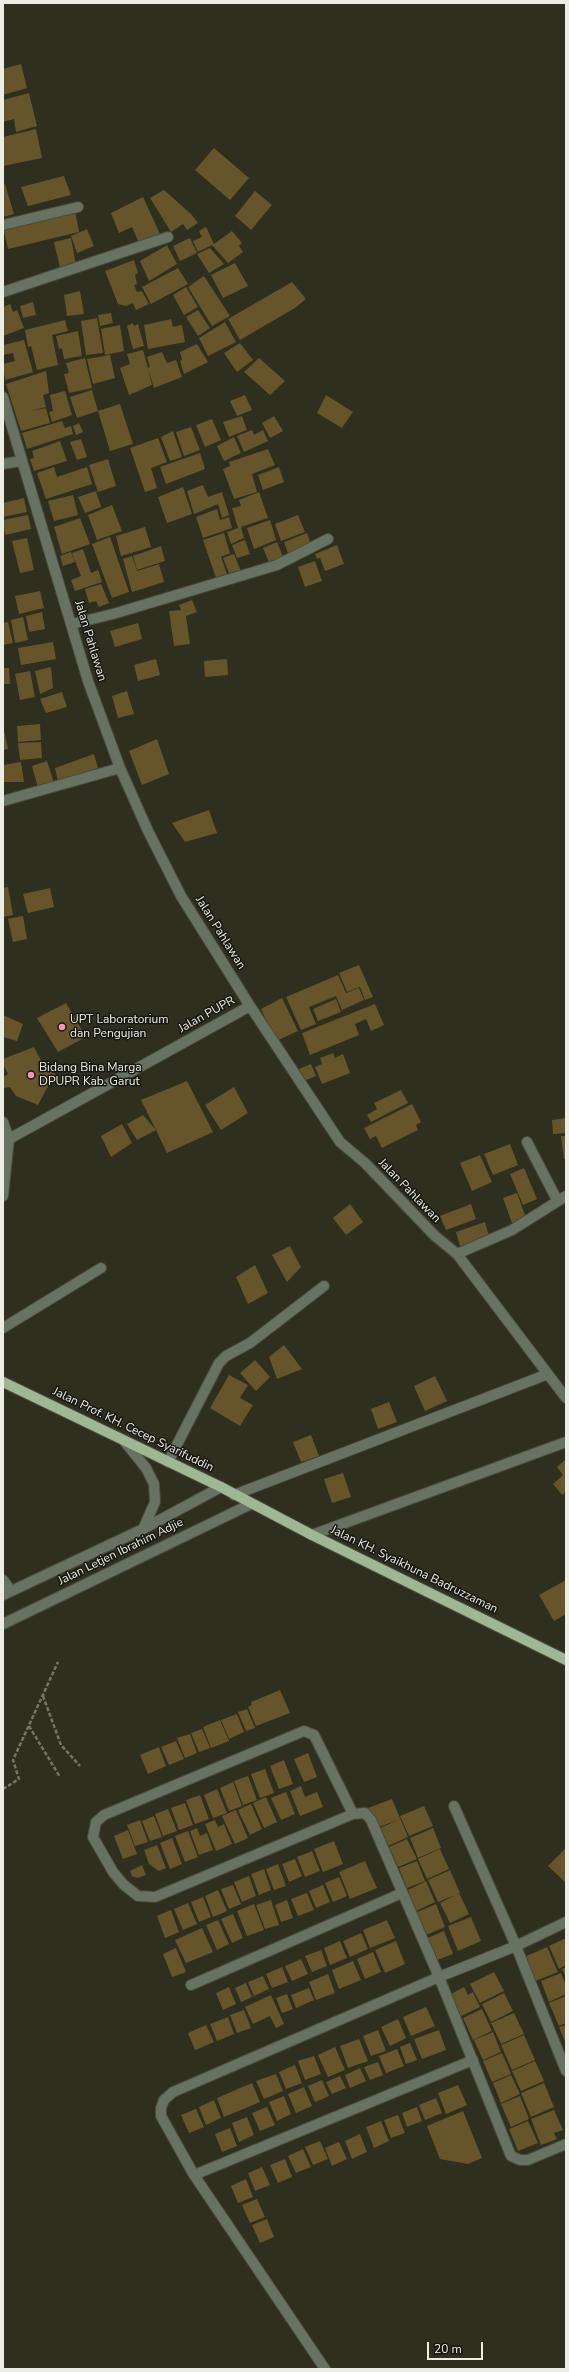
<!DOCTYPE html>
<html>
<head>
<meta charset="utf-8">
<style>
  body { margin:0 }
  #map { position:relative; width:569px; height:2372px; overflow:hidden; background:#2e2f1e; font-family:"Nunito Sans",sans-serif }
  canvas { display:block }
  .frame { position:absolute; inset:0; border:4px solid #edeee3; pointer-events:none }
  .scale { position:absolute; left:427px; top:2342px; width:56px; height:18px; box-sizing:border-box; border:2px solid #edeee3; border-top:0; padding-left:5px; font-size:12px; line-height:14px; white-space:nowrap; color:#edeee3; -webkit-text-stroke:3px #16170f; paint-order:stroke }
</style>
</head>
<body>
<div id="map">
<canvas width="569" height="2372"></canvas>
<div class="frame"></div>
<div class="scale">20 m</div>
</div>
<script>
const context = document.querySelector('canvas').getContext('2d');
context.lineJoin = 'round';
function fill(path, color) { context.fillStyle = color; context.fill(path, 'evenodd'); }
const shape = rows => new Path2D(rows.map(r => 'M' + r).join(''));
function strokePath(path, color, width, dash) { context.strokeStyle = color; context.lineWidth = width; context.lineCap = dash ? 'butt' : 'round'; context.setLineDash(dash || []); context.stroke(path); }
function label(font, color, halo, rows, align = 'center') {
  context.font = font + ' "Nunito Sans",sans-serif'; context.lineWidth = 3; context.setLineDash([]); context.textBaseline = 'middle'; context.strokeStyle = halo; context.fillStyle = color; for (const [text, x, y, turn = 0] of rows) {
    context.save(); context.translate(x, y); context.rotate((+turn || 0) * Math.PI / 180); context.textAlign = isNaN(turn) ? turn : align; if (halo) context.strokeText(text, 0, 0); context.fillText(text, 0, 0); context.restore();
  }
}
const building = shape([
  [21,64,27,88,3,95,3,69],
  [29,93,37,126,16,132,14,119,3,122,3,100],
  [36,129,42,158,3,166,3,137],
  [214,148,249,178,230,200,195,170],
  [64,176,71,195,28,206,21,187],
  [5,184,14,214,3,217,3,185],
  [164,190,192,215,198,223,187,230,183,224,171,232,150,198],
  [255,191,272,205,251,230,235,216],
  [143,197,160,234,139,243,132,227,119,233,111,213],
  [75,210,79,232,8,249,3,227],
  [206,227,214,244,232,231,242,243,239,246,243,252,228,263,212,245,198,252,193,241,202,237,199,231],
  [87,229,94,246,77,253,71,236],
  [71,238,76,265,60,268,54,242],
  [190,238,197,253,180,261,173,246],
  [167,245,177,264,149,281,140,261],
  [210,248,224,264,209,273,197,254],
  [134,260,138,273,135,275,137,284,134,285,137,292,142,291,149,304,136,310,133,303,126,306,118,304,105,271],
  [235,263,248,286,223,298,211,275],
  [178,268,188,284,151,304,142,287],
  [204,276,230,316,212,326,188,287],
  [292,282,306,299,295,308,240,340,228,319],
  [186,287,198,307,184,315,173,295],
  [80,291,84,314,67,316,64,295],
  [33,302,36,315,23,318,20,306],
  [10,304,13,312,17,310,24,328,3,336,3,307],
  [198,310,210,328,198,336,186,317],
  [111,313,113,323,100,326,98,315],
  [97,318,103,353,86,355,81,321],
  [171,319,173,327,182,325,185,342,148,349,144,325],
  [65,320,68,331,52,335,58,365,37,370,31,346,28,347,25,330],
  [225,322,236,342,208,356,199,338],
  [133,323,134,326,138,324,144,346,133,349,127,326],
  [120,325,124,351,105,355,101,329],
  [78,331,82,356,64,359,62,348,59,349,56,336],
  [24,340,33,372,5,380,3,364,15,361,13,353,3,355,3,345],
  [240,343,253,360,237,372,224,353],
  [197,344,208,362,184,374,180,361,182,360,180,352],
  [143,350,148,368,150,367,147,357,162,352,167,363,176,360,182,377,154,388,148,369,152,385,129,395,120,368,130,364,127,354],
  [110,355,115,378,93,384,87,359],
  [85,358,92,388,69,393,64,374,69,373,66,363],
  [259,358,285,381,270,395,244,372],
  [46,371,49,393,43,395,46,407,30,411,46,408,50,423,21,431,6,384],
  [92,390,98,411,120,404,133,444,110,451,98,411,77,418,70,397],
  [65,391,72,415,52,422,49,412,53,411,50,395],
  [245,395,252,410,237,416,230,401],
  [326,395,353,412,342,428,317,413],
  [242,416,247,430,229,437,223,422],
  [274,416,283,431,270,438,262,423],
  [212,419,221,440,205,447,196,425],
  [62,421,65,428,71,426,73,434,27,449,22,433],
  [79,423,83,432,76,435,73,426],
  [191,427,200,450,184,456,176,432],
  [252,430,254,435,263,430,268,441,244,452,237,436],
  [173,431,182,457,170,461,161,437],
  [234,437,241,453,224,461,217,446],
  [158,438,167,462,151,468,157,488,145,492,130,448],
  [81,439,87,457,77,460,70,442],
  [60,441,67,461,34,471,30,459,34,458,32,451],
  [268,449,275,465,252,474,257,492,234,499,223,469,230,466,229,462],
  [200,453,205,469,166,484,160,467],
  [108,459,116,486,98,492,89,465],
  [54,467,57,477,87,467,92,484,46,499,37,473],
  [279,467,284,482,263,490,258,475],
  [203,485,208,497,222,492,229,515,222,518,218,504,194,514,187,491],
  [183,487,192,514,167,523,158,497],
  [96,491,101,507,85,513,78,497],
  [259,492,268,518,241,527,244,538,231,544,227,532,238,528,232,508,241,506,239,500],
  [73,495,78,515,54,521,48,501],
  [24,498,27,512,3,517,3,503],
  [112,505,122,531,97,540,88,515],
  [217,509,220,520,229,517,232,528,203,538,196,517],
  [28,515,31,529,5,535,3,520],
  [298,515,305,532,281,541,275,524],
  [80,518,90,544,62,554,54,527],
  [270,520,276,540,254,549,247,528],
  [145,527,151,547,121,556,116,536],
  [224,533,230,553,221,557,227,574,216,578,203,540],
  [307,533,311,545,289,556,284,542],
  [110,537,129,592,112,598,92,544],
  [27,538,34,570,20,573,12,541],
  [245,540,250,554,237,558,232,545],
  [277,542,284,559,270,565,263,548],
  [337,545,344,564,325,571,320,558,317,559,315,554],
  [161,546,165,561,137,570,133,556],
  [83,549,91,573,98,570,102,582,75,591,71,580,81,576,72,553],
  [71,552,75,562,63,566,60,556],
  [234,554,242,574,231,578,223,558],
  [132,556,137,571,159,564,164,582,132,592,123,559],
  [315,561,322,581,305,587,298,567],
  [101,584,109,603,99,607,96,601,89,603,85,589],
  [40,591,44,608,19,614,15,596],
  [192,600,197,612,186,616,190,644,174,646,169,611,181,610,179,605],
  [42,612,45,629,29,632,26,616],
  [23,617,28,640,15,643,11,620],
  [8,622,13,643,3,645,3,623],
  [138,623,142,639,115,647,110,631],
  [53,642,56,659,21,665,18,648],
  [156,659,160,675,138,681,134,665],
  [227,659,228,675,205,677,204,661],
  [51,667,53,688,40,694,35,671],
  [3,668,9,668,10,684,3,684],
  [30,671,35,697,20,700,15,674],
  [127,691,134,714,118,718,112,696],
  [62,692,67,707,46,713,40,699],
  [40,724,41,740,18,742,17,726],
  [3,726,8,749,3,750],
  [157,739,169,774,142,785,129,751],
  [41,742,42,758,20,760,18,743],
  [94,754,98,768,58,782,55,768],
  [47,761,54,783,38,788,32,766],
  [21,762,24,782,3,782,3,765],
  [209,810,217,833,185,842,172,823],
  [8,887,13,915,3,917,3,888],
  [50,888,54,907,28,913,23,894],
  [23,916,27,939,13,942,8,919],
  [359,965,373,997,365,1000,360,987,347,992,339,973],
  [338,975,346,993,359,988,364,1000,342,1010,336,996,309,1007,316,1024,301,1030,286,997],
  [282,998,298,1031,276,1041,261,1009],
  [336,999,341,1012,318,1021,313,1009],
  [66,1003,86,1037,58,1052,37,1018],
  [375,1004,384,1025,371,1031,366,1019,355,1024,359,1035,310,1055,302,1033],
  [3,1015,23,1024,17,1041,3,1037],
  [34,1047,45,1068,58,1076,47,1088,38,1105,16,1096,10,1087,4,1088,3,1084,3,1077,8,1074,3,1064,3,1059],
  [333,1053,335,1058,343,1054,350,1073,322,1084,315,1067,322,1064,320,1058],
  [311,1064,316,1076,304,1081,299,1069],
  [187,1081,213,1132,167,1153,156,1130,137,1140,127,1124,143,1115,156,1130,141,1100],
  [234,1087,248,1113,221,1130,205,1105],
  [401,1090,408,1103,371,1122,367,1115,377,1109,374,1103],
  [412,1104,421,1122,416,1125,418,1130,382,1148,376,1136,370,1139,364,1128],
  [566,1118,566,1133,553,1134,552,1120],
  [122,1124,132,1143,111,1157,101,1136],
  [561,1136,566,1136,566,1159,564,1159],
  [510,1144,518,1165,493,1175,484,1154],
  [480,1155,492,1182,472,1191,460,1163],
  [524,1168,537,1199,523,1205,510,1174],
  [517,1193,526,1218,512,1223,503,1198],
  [350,1204,363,1222,346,1235,333,1218],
  [471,1204,476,1219,446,1230,440,1216],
  [485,1222,489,1236,460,1246,456,1232],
  [290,1246,301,1267,287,1282,272,1255],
  [255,1265,268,1293,248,1304,236,1277],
  [284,1345,302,1369,277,1379,269,1357],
  [255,1360,270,1377,256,1391,240,1373],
  [229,1375,248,1385,240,1398,253,1405,240,1426,210,1408],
  [435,1376,447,1401,425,1411,414,1386],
  [389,1402,397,1422,378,1429,371,1409],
  [311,1435,319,1456,301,1462,293,1442],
  [566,1459,566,1492,562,1495,553,1484,563,1475,557,1467],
  [343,1473,351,1497,332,1503,324,1479],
  [566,1580,566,1614,554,1621,539,1595],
  [280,1690,290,1713,256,1726,248,1707,252,1705,251,1702],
  [247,1709,255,1728,246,1731,238,1712],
  [237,1714,244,1732,229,1739,221,1720],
  [220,1720,229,1741,211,1748,203,1727],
  [202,1729,210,1748,199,1752,191,1733],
  [190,1734,197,1753,185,1758,177,1738],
  [176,1741,184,1759,169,1765,161,1747],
  [159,1747,166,1766,148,1774,140,1755],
  [308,1753,317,1777,304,1782,294,1759],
  [284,1760,293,1784,279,1789,270,1766],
  [265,1769,274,1793,260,1798,251,1774],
  [248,1776,257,1800,243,1805,234,1781],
  [233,1782,242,1806,229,1811,220,1788],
  [301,1786,305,1797,317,1792,323,1807,300,1816,290,1791],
  [217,1789,227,1813,213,1818,204,1795],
  [286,1792,295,1814,281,1820,271,1798],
  [200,1795,209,1819,195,1824,186,1800],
  [266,1797,277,1822,264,1828,253,1803],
  [392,1799,408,1837,388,1846,380,1828,398,1820,376,1828,368,1808],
  [185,1803,193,1825,179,1830,171,1808],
  [251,1804,262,1829,250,1835,238,1810],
  [424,1806,433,1826,409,1836,400,1816],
  [168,1809,177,1831,163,1836,155,1814],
  [236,1810,248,1838,235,1844,222,1816],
  [154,1816,162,1837,150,1841,142,1821],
  [140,1820,148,1842,135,1846,127,1825],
  [215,1820,218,1827,224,1824,232,1844,216,1851,205,1824],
  [197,1828,200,1836,207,1833,213,1850,199,1855,190,1831],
  [433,1828,441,1848,418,1858,410,1838],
  [128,1830,137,1854,123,1859,114,1836],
  [188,1831,198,1857,185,1862,175,1836],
  [172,1838,182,1864,170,1869,160,1843],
  [407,1839,417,1859,398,1867,389,1847],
  [334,1841,343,1864,323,1872,314,1849],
  [157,1845,166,1868,159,1871,149,1864,144,1850],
  [440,1849,449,1869,427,1879,418,1859],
  [565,1849,566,1850,566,1883,548,1866],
  [312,1851,320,1871,305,1877,297,1857],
  [295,1859,302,1876,289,1882,282,1864],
  [365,1861,377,1888,350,1899,339,1872],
  [417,1861,425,1881,407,1888,399,1868],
  [278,1864,286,1886,274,1890,266,1869],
  [142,1865,146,1875,138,1878,132,1876,130,1871],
  [264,1869,271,1890,259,1895,251,1874],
  [450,1870,460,1893,438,1902,428,1880],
  [249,1876,256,1896,242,1902,234,1882],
  [339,1877,347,1896,333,1902,325,1883],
  [426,1881,435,1902,416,1911,408,1890],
  [233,1885,241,1904,229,1909,221,1889],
  [323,1885,330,1902,316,1908,309,1891],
  [218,1890,227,1911,213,1917,205,1896],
  [307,1893,314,1910,298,1916,291,1899],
  [459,1893,469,1914,450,1923,440,1903],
  [203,1897,211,1917,199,1922,191,1902],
  [271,1900,279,1925,265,1929,256,1905],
  [287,1900,293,1918,281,1922,275,1905],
  [188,1903,197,1924,183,1930,174,1909],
  [254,1904,264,1930,247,1936,237,1911],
  [436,1904,445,1927,426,1935,417,1912],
  [171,1910,179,1932,165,1938,157,1916],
  [233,1914,243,1938,232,1943,221,1919],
  [471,1917,481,1941,458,1951,448,1926],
  [218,1920,229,1944,217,1950,206,1925],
  [387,1920,395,1938,370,1948,363,1930],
  [202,1928,213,1952,186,1963,175,1940],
  [444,1931,453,1954,429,1963,420,1941],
  [361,1933,368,1949,350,1957,343,1941],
  [566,1938,566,1965,559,1969,549,1946],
  [340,1941,347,1958,330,1965,324,1948],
  [396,1941,405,1964,385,1973,375,1950],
  [547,1947,558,1972,533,1982,522,1958],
  [176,1948,186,1972,172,1977,163,1954],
  [321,1950,327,1966,312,1972,305,1956],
  [373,1952,381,1972,365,1979,357,1959],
  [301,1959,308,1974,292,1981,285,1966],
  [353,1961,361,1980,339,1989,332,1970],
  [282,1967,288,1982,272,1988,266,1974],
  [566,1967,566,1978,562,1969],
  [494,1972,504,1991,480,2003,470,1984],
  [561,1973,566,1985,566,1994,549,2002,541,1981],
  [328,1974,335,1993,316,2000,309,1982],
  [263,1976,269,1989,254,1996,248,1982],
  [246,1983,252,1997,241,2002,235,1988],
  [229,1987,236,2004,223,2010,216,1993],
  [464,1987,468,1995,473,1992,480,2007,461,2016,451,1994],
  [309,1988,314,2000,296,2008,291,1995],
  [504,1993,513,2011,491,2022,482,2004],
  [287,1994,293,2009,282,2013,276,1998],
  [271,1995,284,2024,276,2028,270,2016,253,2024,245,2007],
  [566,1996,566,2023,559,2026,549,2003],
  [426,2007,435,2026,411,2036,403,2017],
  [482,2009,492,2031,473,2040,463,2018],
  [244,2010,251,2028,237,2033,230,2015],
  [514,2013,524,2034,501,2044,491,2023],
  [228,2017,234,2034,217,2041,210,2024],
  [398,2019,406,2038,390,2046,381,2027],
  [206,2025,214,2042,195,2050,188,2033],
  [566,2025,566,2044,559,2027],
  [378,2030,386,2051,371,2056,363,2036],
  [439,2030,446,2050,422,2059,414,2039],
  [493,2032,501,2052,483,2060,474,2040],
  [524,2035,535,2060,512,2070,501,2045],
  [359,2039,368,2061,348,2068,340,2046],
  [410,2043,417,2060,406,2064,400,2047],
  [335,2047,345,2070,328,2077,318,2055],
  [397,2049,404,2066,386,2073,379,2056],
  [502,2053,511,2074,492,2082,483,2061],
  [314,2056,321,2074,305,2080,298,2061],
  [535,2061,544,2081,521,2091,512,2071],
  [378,2062,383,2075,370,2080,364,2067],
  [295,2065,302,2083,286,2089,279,2072],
  [360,2068,366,2081,350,2088,345,2075],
  [276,2074,283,2091,264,2099,256,2081],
  [511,2075,520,2094,501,2103,493,2083],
  [340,2076,346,2088,332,2094,326,2082],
  [322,2080,329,2096,315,2102,308,2086],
  [252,2083,260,2102,224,2117,217,2098],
  [544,2083,554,2107,531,2117,521,2093],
  [458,2085,467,2105,446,2114,438,2093],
  [304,2087,312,2106,296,2113,288,2094],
  [284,2096,291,2114,277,2121,269,2102],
  [520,2096,529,2119,511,2127,501,2104],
  [436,2098,442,2113,425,2120,419,2105],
  [214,2100,221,2118,206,2125,199,2107],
  [267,2107,275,2125,260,2131,252,2113],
  [417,2107,422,2121,407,2127,402,2113],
  [196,2109,204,2127,189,2133,181,2115],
  [554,2110,563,2130,554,2133,557,2139,541,2145,531,2119],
  [463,2111,482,2158,468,2164,440,2159,427,2126],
  [398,2115,405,2133,391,2138,384,2120],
  [247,2117,254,2135,239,2142,232,2123],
  [381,2121,389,2141,374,2148,366,2127],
  [528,2121,538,2143,518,2151,509,2129],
  [230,2128,237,2146,222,2152,215,2134],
  [360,2134,367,2152,352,2159,345,2141],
  [320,2141,328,2159,313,2165,305,2147],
  [339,2142,347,2159,332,2166,325,2148],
  [303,2149,311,2167,296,2173,288,2156],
  [285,2159,292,2177,278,2183,270,2165],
  [262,2167,270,2185,255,2191,248,2173],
  [246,2179,253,2197,238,2203,231,2186],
  [257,2199,265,2217,250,2223,242,2205],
  [267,2219,274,2237,260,2243,252,2225]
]);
const path = shape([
  [43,1696,61,1745,80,1766],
  [29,1726,60,1777],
  [3,1789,19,1779,13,1760,58,1662]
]);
const minor = shape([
  [3,225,78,207],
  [3,292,168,237],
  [3,397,88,681,120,768,148,831,181,896,250,1006,340,1142,365,1163,435,1236,457,1254,566,1398],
  [3,464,21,461],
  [72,624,113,614,277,565,328,539],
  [3,801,120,768],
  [3,1122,9,1139,3,1196],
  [9,1139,250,1006],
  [527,1142,557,1200],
  [457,1254,512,1230,566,1196],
  [3,1328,101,1268],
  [125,1442,146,1468,154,1484,155,1502,143,1529],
  [168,1462,219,1363,226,1356,250,1343,324,1286],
  [234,1495,548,1374],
  [312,1535,566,1442],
  [3,1580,11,1591],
  [3,1595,143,1529,221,1487],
  [3,1624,251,1504],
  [454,1806,516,1946,566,2071],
  [353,1814,314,1735,304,1731,104,1815,96,1822,93,1837,113,1872,124,1885,138,1896,155,1897,353,1814,365,1813,371,1820,439,1977,511,2156,520,2160,528,2160,566,2144],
  [191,1985,402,1893],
  [194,2175,473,2060],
  [325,2369,194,2175,161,2116,161,2108,164,2100,173,2092,439,1977,516,1946,566,1922]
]);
const major = shape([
  [3,1382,221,1487,312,1535,566,1660]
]);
const markers = [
  [62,1027,4,"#fc8fc1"],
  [31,1075,4,"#fc8fc1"]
];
const streetNames = [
  ["Jalan Pahlawan",90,641,73],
  ["Jalan Pahlawan",220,933,58],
  ["Jalan PUPR",207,1015,-29],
  ["Jalan Pahlawan",409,1191,46],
  ["Jalan Prof. KH. Cecep Syarifuddin",133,1430,26],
  ["Jalan Letjen Ibrahim Adjie",121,1552,-26],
  ["Jalan KH. Syaikhuna Badruzzaman",414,1570,26]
];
const poiNames = [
  ["UPT Laboratorium",70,1020],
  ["dan Pengujian",70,1034],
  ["Bidang Bina Marga",39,1068],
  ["DPUPR Kab. Garut",39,1082]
];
fill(building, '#66552b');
strokePath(minor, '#494a3a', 12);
strokePath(major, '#494a3a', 12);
strokePath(path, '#757667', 2.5, [4, 2]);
strokePath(minor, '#677262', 10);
strokePath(major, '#9fb795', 10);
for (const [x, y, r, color] of markers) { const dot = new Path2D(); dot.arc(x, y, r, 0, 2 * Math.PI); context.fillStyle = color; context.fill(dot); strokePath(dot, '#16170f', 1.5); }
label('12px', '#edeee3', '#16170f', streetNames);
label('12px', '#edeee3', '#16170f', poiNames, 'left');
</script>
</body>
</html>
